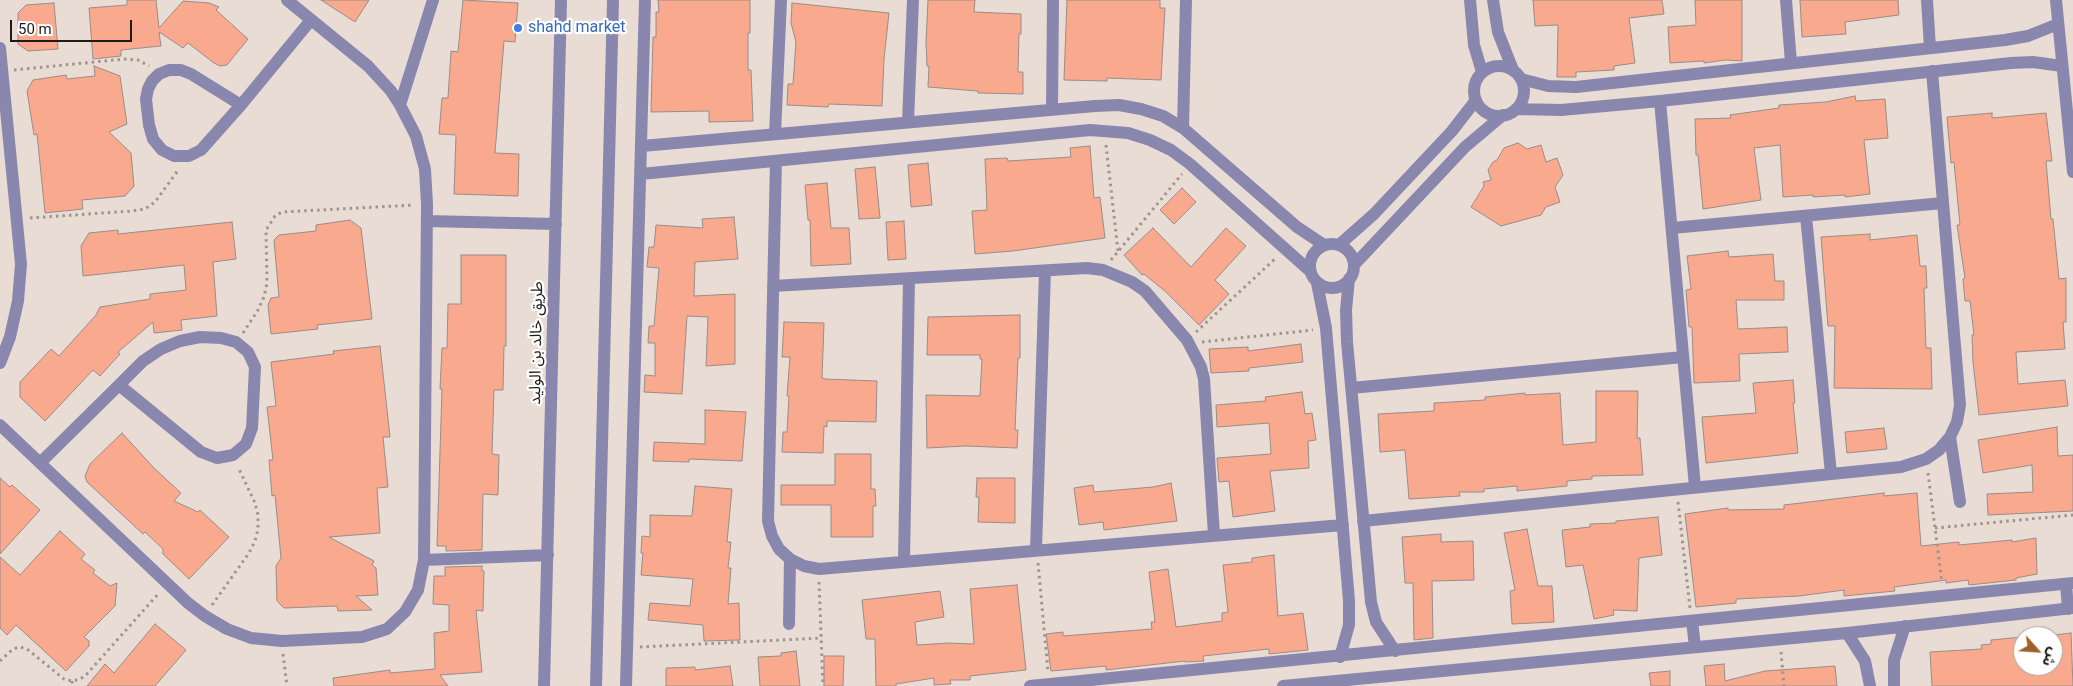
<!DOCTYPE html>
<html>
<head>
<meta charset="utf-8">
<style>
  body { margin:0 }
  #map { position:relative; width:2073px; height:686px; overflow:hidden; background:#e8dcd4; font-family:Roboto,"Noto Sans Arabic",sans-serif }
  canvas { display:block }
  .north { position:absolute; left:2013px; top:626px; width:50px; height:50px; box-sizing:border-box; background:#fff; border:1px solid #a5a3a2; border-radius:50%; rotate:116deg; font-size:14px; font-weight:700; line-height:20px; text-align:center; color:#1e1a17 }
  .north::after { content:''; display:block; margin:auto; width:18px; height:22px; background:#9e6025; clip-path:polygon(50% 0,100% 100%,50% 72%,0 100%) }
  .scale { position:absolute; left:10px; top:20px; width:122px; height:22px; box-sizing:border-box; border:2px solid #1e1a17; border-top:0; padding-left:6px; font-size:15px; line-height:18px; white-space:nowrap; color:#1e1a17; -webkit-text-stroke:4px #fff; paint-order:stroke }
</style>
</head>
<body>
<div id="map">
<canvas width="2073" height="686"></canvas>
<div class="north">ش</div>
<div class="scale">50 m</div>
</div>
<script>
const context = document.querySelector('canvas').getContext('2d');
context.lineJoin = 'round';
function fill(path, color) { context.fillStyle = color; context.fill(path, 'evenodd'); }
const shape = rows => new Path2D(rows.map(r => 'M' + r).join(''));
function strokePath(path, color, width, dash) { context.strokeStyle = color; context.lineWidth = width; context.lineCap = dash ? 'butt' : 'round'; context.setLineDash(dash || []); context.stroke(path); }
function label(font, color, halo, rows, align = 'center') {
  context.font = font + ' Roboto,"Noto Sans Arabic",sans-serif'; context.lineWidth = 4.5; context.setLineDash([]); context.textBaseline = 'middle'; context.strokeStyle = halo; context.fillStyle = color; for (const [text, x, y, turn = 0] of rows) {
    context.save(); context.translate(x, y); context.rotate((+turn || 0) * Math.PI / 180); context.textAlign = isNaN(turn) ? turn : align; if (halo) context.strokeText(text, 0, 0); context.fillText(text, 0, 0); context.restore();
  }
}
const building = shape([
  [127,0,156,0,159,28,183,1,209,3,219,7,216,10,248,39,227,65,220,66,214,63,188,43,183,48,159,32,161,46,121,50,121,56,93,59,89,8,127,5,127,0],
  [321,0,369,0,355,22,321,0],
  [463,0,518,3,515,42,504,41,495,153,519,154,518,196,454,194,456,135,439,134,442,98,448,98,451,51,458,52,463,0],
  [658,0,750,0,750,33,748,33,748,70,751,70,753,121,709,122,709,111,651,112,653,37,656,37,656,12,659,12,658,0],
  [928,0,975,0,974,12,1021,14,1021,34,1019,34,1018,72,1023,72,1023,94,978,93,978,91,928,87,929,66,927,66,926,42,928,0],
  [1067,0,1160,0,1160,8,1165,8,1161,80,1107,78,1107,81,1064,80,1067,0],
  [1533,0,1662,0,1664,14,1629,18,1635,63,1614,66,1614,70,1576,72,1576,77,1557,77,1558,25,1535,26,1533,0],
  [1695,0,1742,0,1742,61,1726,60,1704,63,1704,61,1670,63,1668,27,1696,25,1695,0],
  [1800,0,1898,0,1899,15,1845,22,1846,34,1802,37,1800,0],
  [54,3,58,49,28,51,18,44,18,13,26,5,54,3],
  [792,3,889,13,884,59,882,106,829,104,828,107,787,105,788,84,793,84,796,42,791,23,792,3],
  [94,66,120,76,127,124,109,132,131,153,134,186,125,196,82,200,83,209,45,213,37,134,34,135,27,91,33,80,66,75,67,79,95,76,94,66],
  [1855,96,1856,101,1885,99,1888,138,1864,140,1870,194,1845,197,1845,195,1813,197,1813,195,1783,197,1780,145,1754,148,1761,200,1703,209,1698,155,1696,155,1695,119,1731,118,1730,115,1779,108,1779,105,1826,102,1855,96],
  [1992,113,1992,118,2046,113,2052,161,2046,161,2051,219,2053,219,2059,279,2066,278,2066,322,2063,322,2065,349,2016,352,2018,384,2065,380,2068,406,1979,415,1973,362,1972,335,1974,335,1970,301,1965,301,1963,279,1965,278,1957,225,1960,225,1954,162,1951,163,1947,117,1992,113],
  [1518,143,1527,149,1541,145,1546,162,1557,158,1563,175,1555,187,1560,202,1546,207,1541,215,1501,226,1471,207,1484,186,1483,182,1491,180,1488,170,1493,162,1497,160,1504,148,1518,143],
  [1090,146,1094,198,1100,197,1105,238,1013,251,975,254,972,211,987,210,985,159,1007,158,1008,161,1071,157,1070,148,1090,146],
  [928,163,932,205,911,207,908,165,928,163],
  [875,167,880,218,859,219,855,169,875,167],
  [827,183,831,228,849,228,851,264,811,266,810,220,808,220,805,185,827,183],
  [1182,188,1196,202,1174,224,1160,210,1182,188],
  [734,217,738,259,695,262,694,296,735,294,735,364,706,366,708,317,687,316,682,394,644,392,645,375,655,376,655,343,648,343,649,326,654,326,659,268,647,267,649,247,654,247,656,225,703,228,702,219,734,217],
  [350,220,361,228,372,319,317,325,318,329,271,334,268,305,271,298,279,297,274,240,279,235,316,231,316,225,350,220],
  [904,221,906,259,888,260,886,222,904,221],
  [232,222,236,259,213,262,217,316,181,320,182,330,154,333,153,322,118,352,120,354,100,376,93,370,45,421,20,397,20,382,51,349,59,356,96,315,100,307,150,299,150,294,186,290,184,265,83,276,81,246,89,233,118,230,118,234,232,222],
  [1153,228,1191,267,1226,228,1246,246,1215,280,1229,294,1199,325,1166,292,1144,274,1142,275,1124,255,1153,228],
  [1870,234,1870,240,1917,235,1920,266,1926,266,1927,288,1924,288,1926,348,1931,348,1932,389,1834,388,1835,326,1828,326,1821,237,1870,234],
  [1728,251,1729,257,1773,254,1775,281,1784,281,1784,300,1736,300,1738,329,1787,327,1788,352,1739,354,1740,381,1694,383,1692,327,1689,327,1686,290,1691,289,1687,256,1728,251],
  [461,255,506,255,506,346,504,346,503,390,494,390,492,454,499,455,498,495,483,494,482,550,446,551,446,546,437,546,442,389,440,389,442,348,447,348,448,304,461,304,461,255],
  [1020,315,1020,358,1018,358,1015,430,1018,430,1017,448,966,446,927,448,926,395,980,396,982,359,980,359,980,355,927,355,928,317,1020,315],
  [784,322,824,323,822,378,825,379,877,381,876,422,827,421,827,427,824,426,823,453,782,452,783,432,787,432,789,396,787,396,790,357,782,357,784,322],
  [1301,344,1303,362,1249,368,1249,371,1211,373,1209,349,1248,347,1248,351,1301,344],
  [380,346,390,437,383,437,388,487,377,488,380,533,329,537,374,561,372,565,376,568,378,595,356,596,372,610,338,611,337,606,284,608,277,601,276,566,281,558,275,495,272,496,269,460,273,460,267,407,276,406,271,362,334,354,333,351,380,346],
  [1793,380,1795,403,1793,403,1798,453,1706,463,1702,417,1756,413,1753,383,1793,380],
  [1596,391,1638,391,1637,438,1640,438,1643,475,1592,476,1592,479,1567,481,1567,486,1517,491,1517,486,1484,489,1484,492,1459,492,1460,496,1409,499,1405,450,1380,452,1378,414,1434,411,1434,403,1485,400,1485,397,1525,393,1525,395,1560,393,1563,445,1596,442,1596,391],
  [1302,392,1305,414,1312,413,1316,440,1308,441,1309,468,1270,471,1275,511,1233,517,1229,481,1219,482,1217,458,1271,454,1269,423,1217,427,1216,405,1266,401,1265,397,1302,392],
  [705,410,746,412,742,461,689,459,689,462,653,461,654,442,705,444,705,410],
  [2057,427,2058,456,2073,455,2073,511,1988,515,1987,494,2033,492,2032,465,1983,473,1978,440,2057,427],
  [1884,428,1887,449,1847,453,1845,432,1884,428],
  [122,433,154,468,181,493,174,501,198,512,200,510,229,537,189,579,163,554,163,549,145,532,143,534,87,482,85,476,90,464,122,433],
  [835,454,871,454,871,489,875,489,876,506,873,506,873,537,831,537,831,505,781,505,781,485,835,485,835,454],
  [0,478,10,487,12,485,40,510,0,554,0,478],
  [977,478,1015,478,1015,523,978,522,979,497,976,497,977,478],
  [1171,483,1177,521,1104,530,1103,522,1079,525,1074,488,1093,485,1094,492,1153,487,1171,483],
  [695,486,732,489,727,542,731,542,728,568,731,568,728,604,739,603,740,640,704,641,703,625,648,620,650,603,690,606,693,579,641,575,643,553,641,553,642,536,650,537,650,515,692,516,695,486],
  [1884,493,1884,496,1917,493,1921,546,1959,542,1959,545,2012,540,2012,542,2036,538,2037,574,2016,578,2016,580,1969,585,1968,580,1946,583,1946,580,1894,587,1895,591,1844,596,1844,590,1799,596,1736,599,1736,603,1696,607,1685,514,1728,508,1728,510,1784,509,1784,505,1884,493],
  [1658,517,1662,555,1639,558,1637,611,1613,610,1614,615,1594,619,1583,565,1566,567,1562,530,1590,527,1590,524,1616,523,1616,521,1658,517],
  [1527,529,1538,586,1552,586,1554,622,1512,624,1510,591,1515,590,1504,533,1527,529],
  [60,531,85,554,81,559,95,570,93,573,110,586,117,583,115,606,84,637,89,641,89,646,66,671,16,625,7,635,0,628,0,557,20,575,60,531],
  [1441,534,1441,542,1473,541,1474,580,1432,581,1433,638,1414,640,1413,583,1405,583,1402,537,1441,534],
  [1274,555,1278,616,1303,613,1308,650,1269,654,1269,649,1203,656,1204,661,1185,662,1185,661,1106,670,1106,666,1051,671,1046,634,1063,632,1063,636,1152,629,1151,622,1155,622,1149,572,1168,569,1176,627,1222,621,1222,613,1228,612,1223,565,1252,562,1252,558,1274,555],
  [482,566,482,571,484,571,483,611,476,610,482,672,440,675,448,686,334,686,333,678,390,670,390,673,435,669,434,633,449,631,449,605,433,604,434,576,445,576,445,567,482,566],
  [1017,585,1026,670,970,676,970,680,950,680,951,684,934,685,934,678,896,684,896,686,876,686,875,639,866,639,862,600,940,591,944,617,915,622,917,645,948,643,974,644,970,589,1017,585],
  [155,624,186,650,155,686,87,686,105,664,114,673,155,624],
  [2071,633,2073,686,1932,686,1930,652,1982,649,1981,645,1991,644,1991,640,2021,637,2023,666,2053,666,2053,635,2071,633],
  [796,651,800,686,760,686,758,657,781,656,781,653,796,651],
  [824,656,844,656,843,686,824,686,824,656],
  [1724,664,1725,681,1765,671,1835,666,1837,686,1706,686,1704,666,1724,664],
  [730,666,733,686,666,686,666,668,695,667,695,670,730,666],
  [1670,671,1670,686,1651,686,1649,673,1670,671]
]);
const path = shape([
  [14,70,124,59,138,60,149,66],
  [1106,145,1118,251],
  [30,218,132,211,145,209,155,202,179,169],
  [1111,260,1182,174],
  [1196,332,1276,258],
  [243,333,258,310,264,297,267,283,266,230,275,216,282,212,414,205],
  [1202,342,1313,330],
  [1928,473,1942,583],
  [1678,502,1690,608],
  [1935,528,2073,515],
  [1038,563,1048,671],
  [819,582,823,686],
  [212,605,249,553,255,541,258,529,258,515,255,503,238,467],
  [640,647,822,638],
  [1781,652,1784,686],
  [283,654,287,686],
  [0,661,13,649,20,647,27,649,64,679,72,681,80,679,86,675,159,593],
  [72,681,72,686]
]);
const minor = shape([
  [1470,0,1474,45,1482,72],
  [1493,0,1498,32,1513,70],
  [1786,0,1791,63],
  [1927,0,1930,48],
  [2056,0,2073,172],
  [0,48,21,264,18,301,10,337,0,363],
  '1474 91a25 25 0 1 1 50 0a25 25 0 1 1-50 0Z',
  [1521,79,1548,86,1576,87,2005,40,2028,36,2058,24],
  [1660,101,1695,487],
  [241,105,191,74,181,70,169,70,159,74,152,81,148,89,146,99,149,125,153,139,162,150,174,156,189,156,201,150,241,105,311,20],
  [400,105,433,0],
  [1052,109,1053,0],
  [1516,109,1561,110,1660,101,2011,63,2033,62,2062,66],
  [908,122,913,0],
  [1183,128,1186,0],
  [775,134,781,0],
  [642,146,1095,106,1119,105,1141,109,1163,116,1183,128,1297,227,1324,245],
  [776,161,768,521,772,536,779,549,790,559,804,566,819,569,1343,525],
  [641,174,1090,130,1128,133,1150,140,1171,150,1190,164,1310,271],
  [1806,216,1831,474],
  [427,221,556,224],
  [1672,228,1943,203],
  '1310 266a22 22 0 1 1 44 0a22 22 0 1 1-44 0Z',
  [1339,245,1374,214,1452,131,1476,100],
  [1354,265,1465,147,1503,115],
  [1349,279,1346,310,1347,342,1371,602,1376,622,1395,651],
  [1317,283,1326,328,1349,601,1349,625,1340,657],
  [773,286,1087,268,1103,270,1132,282,1145,291,1187,340,1201,367,1204,379,1214,535],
  [1351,388,1683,357],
  [0,425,188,603,205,616,227,629,251,638,282,641,362,637,387,629,405,612,418,590,424,560,427,204,425,169,416,136,400,105,391,91,368,66,287,0],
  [1950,437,1960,502],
  [40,463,119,385,143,361,161,349,180,341,200,337,221,338,236,342,248,352,255,367,252,428,246,444,233,455,217,458,201,452,119,385],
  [1363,521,1901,467,1926,459,1939,450,1950,437,1957,422,1960,405,1932,71],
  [1036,550,1045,271],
  [424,560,548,555],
  [904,561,909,279],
  [2066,584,2068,609],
  [1692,621,1695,647],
  [789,624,790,559],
  [1847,633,1865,661,1870,686],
  [544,686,561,0],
  [596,686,613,0],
  [626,686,645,0],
  [1030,686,2073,583],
  [1283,686,1847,633,2073,608],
  [1894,686,1894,660,1905,626]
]);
const markers = [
  [518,28,5,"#3f7fe0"]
];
const shopNames = [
  ["shahd market",528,28]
];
const streetNames = [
  ["طريق خالد بن الوليد",537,343,-89]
];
fill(building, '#f8a98e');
strokePath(building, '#9a8c88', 1);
strokePath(path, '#9e958f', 3, [2.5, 4]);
strokePath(minor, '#8987ae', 12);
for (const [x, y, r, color] of markers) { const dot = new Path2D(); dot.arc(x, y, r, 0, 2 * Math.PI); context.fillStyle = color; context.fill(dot); strokePath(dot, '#fff', 2); }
label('16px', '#366cbe', '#fff', shopNames, 'left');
label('16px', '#1e1a17', '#fff', streetNames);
</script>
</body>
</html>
